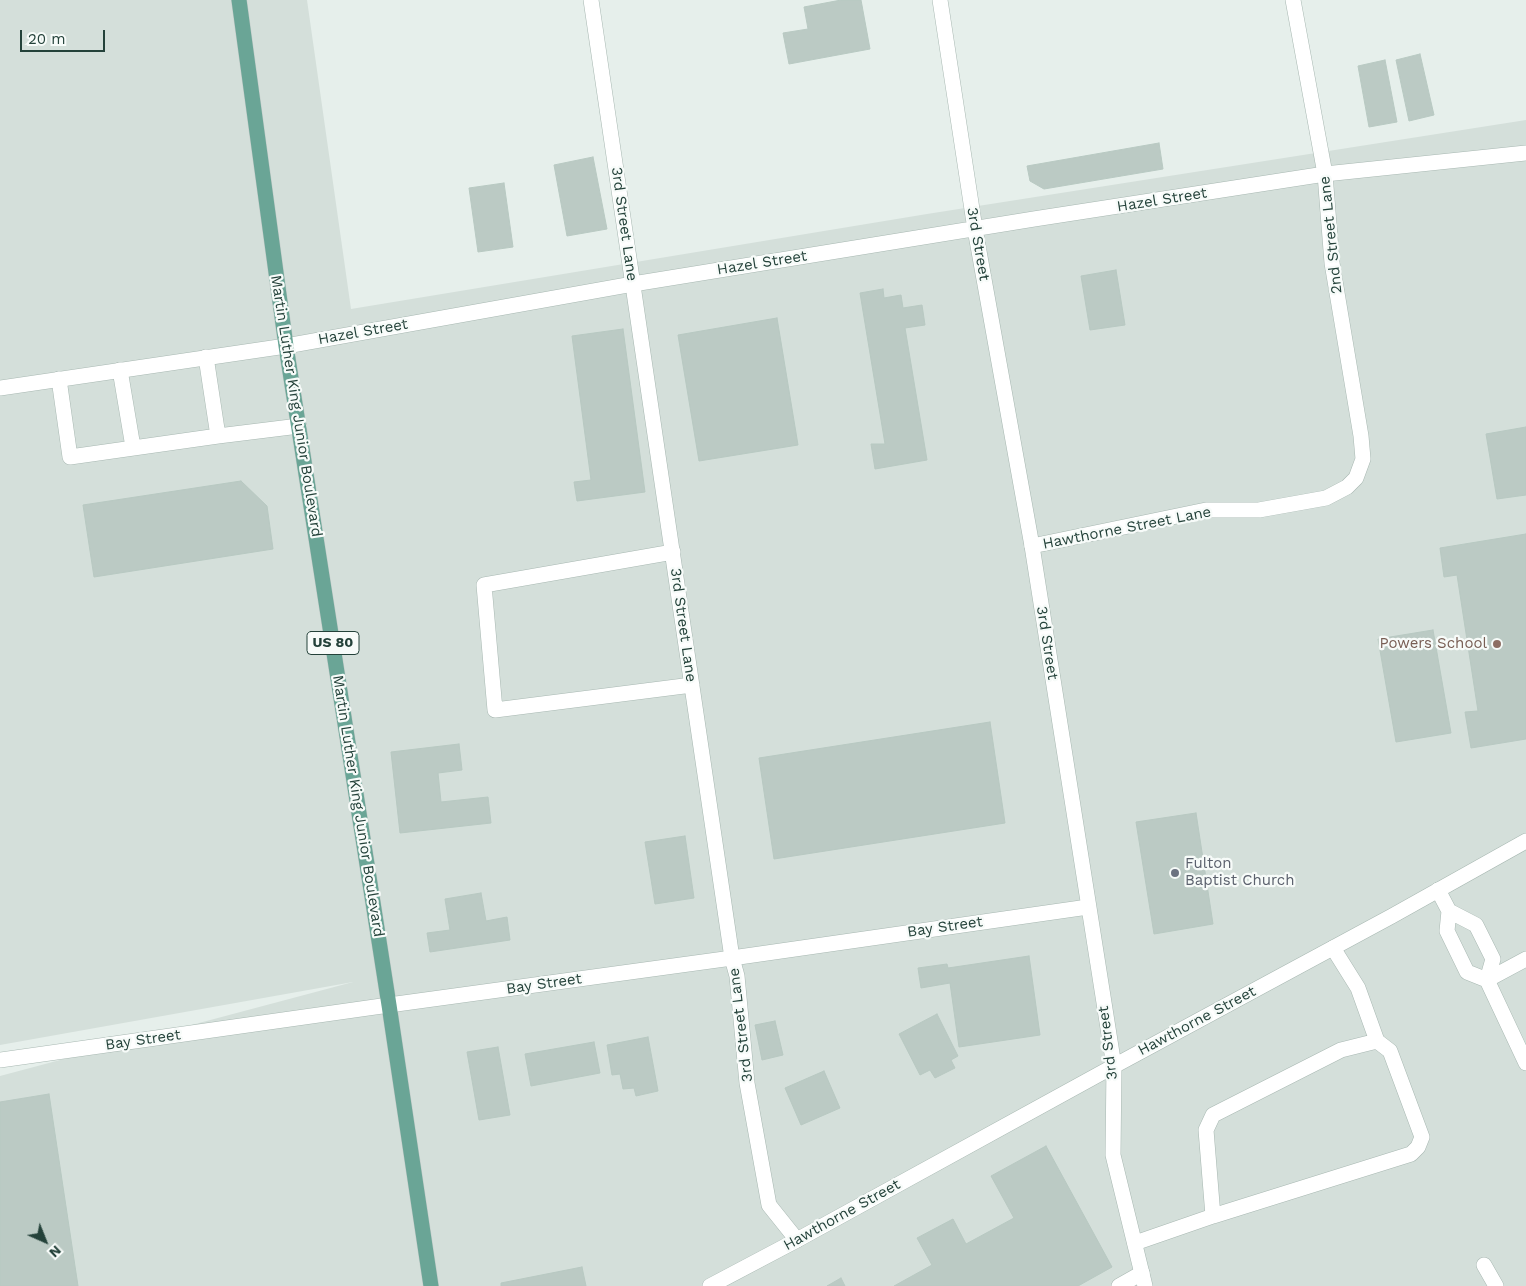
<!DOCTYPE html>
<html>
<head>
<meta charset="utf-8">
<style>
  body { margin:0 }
  #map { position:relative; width:1526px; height:1286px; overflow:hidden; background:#e6efeb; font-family:"Work Sans",sans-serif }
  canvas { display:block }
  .north { position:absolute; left:20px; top:1216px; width:50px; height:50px; -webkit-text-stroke:4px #f7fbf9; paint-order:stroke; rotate:136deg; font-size:14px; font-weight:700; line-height:20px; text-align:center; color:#24423a }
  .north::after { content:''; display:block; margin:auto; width:18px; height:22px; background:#24423a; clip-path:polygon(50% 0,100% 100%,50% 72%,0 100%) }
  .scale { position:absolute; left:20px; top:30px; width:85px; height:22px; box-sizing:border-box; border:2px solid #24423a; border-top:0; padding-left:6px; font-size:15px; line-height:18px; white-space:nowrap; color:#24423a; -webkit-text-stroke:4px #f7fbf9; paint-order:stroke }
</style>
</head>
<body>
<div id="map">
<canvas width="1526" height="1286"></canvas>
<div class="north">N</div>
<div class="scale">20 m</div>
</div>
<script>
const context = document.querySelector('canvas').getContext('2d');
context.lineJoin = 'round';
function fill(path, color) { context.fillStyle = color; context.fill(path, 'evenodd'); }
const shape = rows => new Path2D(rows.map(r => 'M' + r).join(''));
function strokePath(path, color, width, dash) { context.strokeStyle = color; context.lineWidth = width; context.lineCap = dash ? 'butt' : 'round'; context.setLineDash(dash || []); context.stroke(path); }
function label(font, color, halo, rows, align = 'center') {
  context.font = font + ' "Work Sans",sans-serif'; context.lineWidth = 4.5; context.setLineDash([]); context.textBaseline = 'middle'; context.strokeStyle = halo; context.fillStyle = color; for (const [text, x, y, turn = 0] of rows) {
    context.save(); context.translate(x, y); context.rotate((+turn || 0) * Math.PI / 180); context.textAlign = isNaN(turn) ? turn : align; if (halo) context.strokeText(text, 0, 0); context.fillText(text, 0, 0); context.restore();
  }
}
const built = shape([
  [0,0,307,0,351,309,927,214,1526,120,1526,1286,0,1286,0,1076,353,982,0,1045]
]);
const building = shape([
  [841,0,861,0,870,49,789,64,783,33,808,29,804,7,841,0],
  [1420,54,1434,115,1409,121,1396,60,1420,54],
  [1385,60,1397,122,1369,127,1358,66,1385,60],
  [1159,143,1163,169,1044,189,1030,181,1027,166,1159,143],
  [593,157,607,229,567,236,554,165,593,157],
  [504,183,513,247,478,252,469,188,504,183],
  [1116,270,1125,325,1090,330,1081,276,1116,270],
  [883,289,884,298,901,295,903,308,922,305,925,325,905,328,927,460,875,469,871,444,885,444,860,293,883,289],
  [777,318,798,445,699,461,678,335,777,318],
  [623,329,645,492,577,501,574,482,591,480,572,336,623,329],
  [1526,427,1526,495,1497,499,1486,434,1526,427],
  [241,481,267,506,273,549,94,577,83,505,241,481],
  [1526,534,1526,739,1471,748,1465,712,1478,711,1457,575,1444,577,1440,548,1526,534],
  [1433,630,1451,733,1396,742,1378,639,1433,630],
  [990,722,1005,823,774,859,759,758,990,722],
  [459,744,462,770,438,773,441,802,488,797,491,823,400,833,391,752,459,744],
  [1196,813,1213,924,1154,934,1136,822,1196,813],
  [685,836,694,898,655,904,645,842,685,836],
  [481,893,486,921,507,917,510,940,430,952,427,933,450,930,445,899,481,893],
  [1029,956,1040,1035,959,1047,950,983,921,988,918,968,947,964,948,968,1029,956],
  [937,1014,958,1056,951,1060,955,1068,935,1078,930,1070,920,1075,899,1034,937,1014],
  [775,1021,783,1055,762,1060,755,1025,775,1021],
  [648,1037,658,1091,636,1096,634,1088,623,1089,620,1074,612,1075,607,1045,648,1037],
  [594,1042,600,1073,531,1086,525,1054,594,1042],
  [498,1047,510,1115,479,1120,467,1052,498,1047],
  [824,1071,840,1108,801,1125,785,1088,824,1071],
  [49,1094,78,1286,0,1286,0,1102,49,1094],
  [1046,1146,1112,1267,1078,1286,894,1286,932,1265,917,1238,953,1219,966,1244,1014,1218,991,1176,1046,1146],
  [582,1267,586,1286,501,1286,501,1283,582,1267],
  [841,1278,845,1286,827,1286,841,1278]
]);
const lane = shape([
  [591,0,732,958,737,976,747,1083,769,1205,797,1240],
  [206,357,218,436,299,426],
  [120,370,133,447],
  [59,379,70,457,218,436],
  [1032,546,1206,510,1259,510,1326,498,1347,487,1356,478,1363,459,1361,436,1332,263,1325,174,1293,0],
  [673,552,484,585,495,710,692,685],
  [1438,890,1449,911,1476,925,1493,959,1487,980,1526,1063],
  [1449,911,1447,931,1467,972,1487,980],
  [1333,948,1358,988,1377,1041],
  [1487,980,1526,959],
  [1135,1243,1213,1216,1411,1154,1418,1147,1422,1137,1390,1051,1377,1041,1341,1050,1213,1115,1206,1130,1213,1216],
  [1484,1265,1496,1286],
  [1119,1286,1142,1273]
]);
const street = shape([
  [940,0,975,229,1032,546,1114,1066,1113,1155,1145,1286],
  [0,388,286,346,633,284,1034,219,1325,174,1526,153],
  [0,1060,389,1005,732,958,1088,907],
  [710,1286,797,1240,1114,1066,1392,916,1526,841]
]);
const primary = shape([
  [239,0,286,346,389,1005,431,1286]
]);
const markers = [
  [1497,644,5,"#8d6e63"],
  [1175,873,5,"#6b7280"]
];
const shields = [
  [333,643,52]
];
const shieldNames = [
  ["US 80",333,643]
];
const streetNames = [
  ["Hazel Street",1162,200,-9],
  ["3rd Street Lane",624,224,82],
  ["2nd Street Lane",1331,235,-96],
  ["3rd Street",978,244,80],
  ["Hazel Street",762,263,-9],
  ["Hazel Street",363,332,-10],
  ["Martin Luther King Junior Boulevard",296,406,81],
  ["Hawthorne Street Lane",1127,528,-11],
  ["3rd Street Lane",683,625,82],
  ["3rd Street",1047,643,81],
  ["Martin Luther King Junior Boulevard",358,806,81],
  ["Bay Street",945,927,-8],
  ["Bay Street",544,984,-8],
  ["Hawthorne Street",1197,1021,-28],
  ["3rd Street Lane",741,1025,-97],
  ["Bay Street",143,1040,-8],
  ["3rd Street",1108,1043,-97],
  ["Hawthorne Street",842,1215,-29]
];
const educationNames = [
  ["Powers School",1487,644]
];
const worshipNames = [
  ["Fulton",1185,864],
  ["Baptist Church",1185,881]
];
fill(built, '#d4dfda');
fill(building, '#bbcac4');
strokePath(building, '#b8c9c2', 1);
strokePath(lane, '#a8b8b2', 16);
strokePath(street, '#a8b8b2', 16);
strokePath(primary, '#c2cac8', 16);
strokePath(lane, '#fff', 15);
strokePath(street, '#fff', 15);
strokePath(primary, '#6aa596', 15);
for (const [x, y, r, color] of markers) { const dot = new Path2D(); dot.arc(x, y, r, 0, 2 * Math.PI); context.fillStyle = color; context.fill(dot); strokePath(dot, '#f7fbf9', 2); }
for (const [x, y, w] of shields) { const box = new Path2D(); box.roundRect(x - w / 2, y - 11.5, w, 23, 4); context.fillStyle = '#f7fbf9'; context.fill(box); strokePath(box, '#24423a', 1); }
label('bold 14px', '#24423a', null, shieldNames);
label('15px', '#24423a', '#f7fbf9', streetNames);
label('15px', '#785e54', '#f7fbf9', educationNames, 'right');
label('15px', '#5b616d', '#f7fbf9', worshipNames, 'left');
</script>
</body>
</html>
